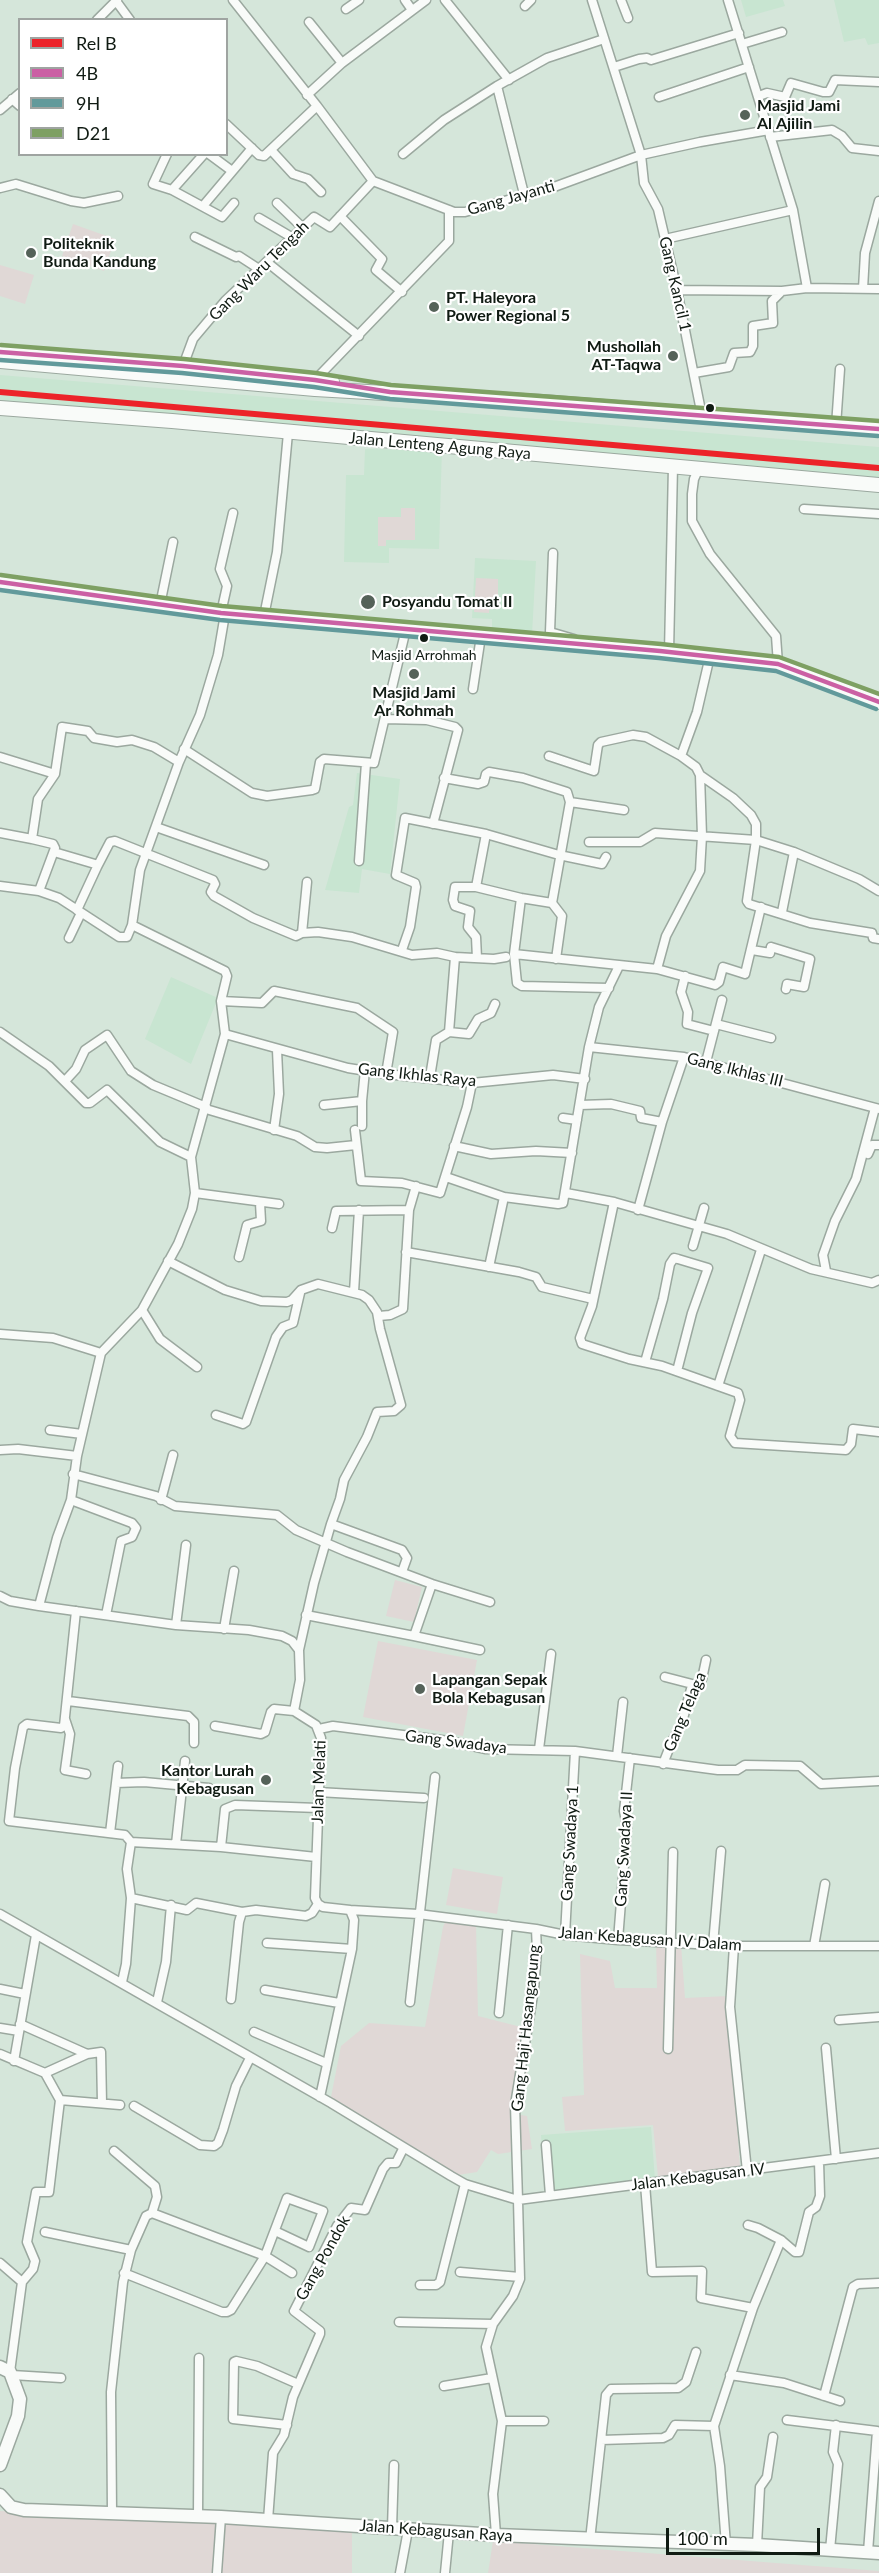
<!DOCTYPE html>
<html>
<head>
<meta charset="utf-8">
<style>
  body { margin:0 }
  #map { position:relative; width:879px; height:2573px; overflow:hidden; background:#d5e6da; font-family:Lato,sans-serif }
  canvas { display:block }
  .legend { position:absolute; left:18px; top:18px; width:210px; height:138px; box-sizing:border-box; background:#fff; border:2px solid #9fa4a1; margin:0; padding:8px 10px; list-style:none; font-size:18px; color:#101b13 }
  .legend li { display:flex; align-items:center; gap:12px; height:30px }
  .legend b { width:30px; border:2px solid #9fa4a1 }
  .scale { position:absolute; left:666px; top:2528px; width:154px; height:27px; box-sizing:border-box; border:3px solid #101b13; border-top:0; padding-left:8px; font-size:18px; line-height:21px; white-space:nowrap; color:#101b13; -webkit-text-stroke:4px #fff; paint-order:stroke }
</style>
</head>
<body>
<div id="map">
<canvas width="879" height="2573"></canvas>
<ul class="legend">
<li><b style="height:8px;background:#ec2329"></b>Rel B</li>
<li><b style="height:8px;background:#cb60a4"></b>4B</li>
<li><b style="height:8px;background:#629a9b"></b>9H</li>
<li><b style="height:8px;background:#7ea063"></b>D21</li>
</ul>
<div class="scale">100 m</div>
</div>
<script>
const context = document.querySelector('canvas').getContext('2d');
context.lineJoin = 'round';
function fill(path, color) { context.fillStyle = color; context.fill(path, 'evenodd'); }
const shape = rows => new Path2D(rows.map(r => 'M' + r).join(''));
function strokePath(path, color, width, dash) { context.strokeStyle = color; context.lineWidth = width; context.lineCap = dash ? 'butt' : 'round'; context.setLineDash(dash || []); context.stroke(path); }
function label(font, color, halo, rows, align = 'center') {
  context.font = font + ' Lato,sans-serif'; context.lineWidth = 4.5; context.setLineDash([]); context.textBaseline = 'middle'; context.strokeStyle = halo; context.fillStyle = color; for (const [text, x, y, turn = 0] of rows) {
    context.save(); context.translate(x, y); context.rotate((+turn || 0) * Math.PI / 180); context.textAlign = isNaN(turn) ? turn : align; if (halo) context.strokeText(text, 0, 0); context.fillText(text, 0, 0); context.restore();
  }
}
const built = shape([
  [741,0,783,0,785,6,746,17],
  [834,0,879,0,879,43,868,45,865,38,844,42],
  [0,375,879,447,879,483,0,406],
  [442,448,439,549,389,548,389,563,344,562,346,475,364,475,365,449,425,450],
  [475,558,536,561,532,635,492,632,492,619,472,618],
  [357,773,400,779,390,874,362,869,359,893,325,890,349,807,353,805],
  [171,977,218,998,191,1064,145,1039],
  [651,2127,655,2180,565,2194,545,2189,541,2135]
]);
const green = shape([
  [73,224,115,239,104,271,62,256],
  [0,265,34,275,25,304,0,296],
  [401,508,415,508,415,540,386,540,386,546,378,546,378,517,401,517],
  [476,578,498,579,498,598,490,598,489,613,474,612],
  [395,1580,422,1587,414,1622,386,1616],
  [378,1641,477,1660,463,1736,363,1717],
  [453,1868,503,1877,497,1914,446,1905],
  [446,1920,476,1925,478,2016,525,2028,527,2076,514,2114,527,2116,532,2149,498,2154,491,2150,477,2172,458,2175,331,2097,341,2046,369,2023,425,2027,443,1927],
  [656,1942,681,1944,685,1998,728,1996,740,2167,658,2177,653,2125,565,2131,562,2097,584,2095,580,1954,610,1961,615,1988,657,1988],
  [0,2511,352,2528,352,2573,0,2573],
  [493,2541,879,2571,879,2573,488,2573]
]);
const street = shape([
  [233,0,317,106,373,181,454,212,465,212,554,187,641,155,700,142,769,130],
  [405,0,412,10],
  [445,0,509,80],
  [592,0,641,155,644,183,658,209,677,290,702,416],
  [621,0,628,18],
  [728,0,793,210,807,288,879,289],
  [116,1,130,20],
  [525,6,531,0],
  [346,9,359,0],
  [97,20,117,0],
  [309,22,342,63],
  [742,44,782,32],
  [614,67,639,59,647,58,651,60,739,33],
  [307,95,342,63,426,0],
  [759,96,767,93,785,97,791,83,823,92,829,92,835,80,879,82],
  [659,97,749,67],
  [12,99,20,106],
  [0,110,20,93],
  [226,124,259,155,264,156,317,106],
  [770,137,832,130,842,136,852,148,879,151],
  [271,150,293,174,308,179,321,192],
  [167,154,153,184,172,190,222,217,234,203],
  [209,154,232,171],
  [403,154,444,120,497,86],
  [0,188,16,184,71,201,84,203,118,196],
  [172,190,204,154],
  [524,194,497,86,547,58,604,39],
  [277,203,303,228],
  [203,206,252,148],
  [340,216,382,259,376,270,402,292],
  [259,218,293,238],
  [195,237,236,257,239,256,259,269],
  [665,239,793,210],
  [268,263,359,336],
  [863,289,865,253,879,201],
  [677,290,782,291],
  [183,366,193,339,225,301,314,217,330,227,373,181],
  [694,373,729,367,734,353,750,352,753,346,753,326,773,323,772,301,782,291,807,288],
  [315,380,449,241,449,210],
  [836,426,840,369],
  [699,468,694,479,692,494,692,521,710,554,776,636,778,664],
  [804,509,879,514],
  [553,553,550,632,574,639],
  [160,605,173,542],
  [221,613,227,586,220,569,233,513],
  [264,616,277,552,288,433],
  [669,652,673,466],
  [473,689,481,636],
  [385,719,427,720,455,727,458,730,433,824],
  [184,749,252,793,267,796,312,790,315,789,320,762,324,759,374,763,406,629],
  [549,756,594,771,598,745,601,742,633,735,646,737,681,756],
  [0,757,55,774],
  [700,775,733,798,751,815,756,824,756,840,794,852,859,879,879,891],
  [444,778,478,784,484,782,486,774,489,772,523,778,567,792,570,802,624,810],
  [156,827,264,865],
  [0,833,32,839],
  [589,842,640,842,655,833,756,840,747,901,749,904,810,923,872,933,873,938,879,939],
  [54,852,95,864,97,867,77,910],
  [359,861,366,763],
  [97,867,110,842,115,841,213,880,215,884,211,892,214,896,253,918,296,936,302,933,307,882],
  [0,886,39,891,55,848,53,844,32,839,38,799,55,774,62,727,88,731,94,738,117,742,132,740,154,747,179,762],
  [476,887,486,834],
  [39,891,59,898,119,937,127,937,132,925,140,870,179,762,200,715,218,655,225,614],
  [521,898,514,954,517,983,522,986,609,988],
  [552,903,562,916,556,959],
  [782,912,794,852],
  [302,933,318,932,352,937,412,955,437,953,455,957],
  [69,938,81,913],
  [402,950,410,927,416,887,415,883,396,875,405,818,486,834,559,855,602,864,606,857],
  [752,950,770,953,771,947,810,959,804,987,787,984,786,989],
  [514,954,657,969,666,936,700,871,702,836,700,775,696,767,681,756,697,712,710,656],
  [477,958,476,937,468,927,470,911,455,906,453,900,455,887,476,887,521,898,552,903,570,802],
  [657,969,715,985,719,982,723,967,745,974,761,907],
  [685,976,681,992,688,1012,687,1024,714,1031],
  [221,1001,262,1003,274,991,357,1008,393,1032,386,1074],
  [716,1024,771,1038],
  [0,1032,49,1066,86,1103,90,1103,107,1090,160,1142,191,1157],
  [449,1032,455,957,494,959,506,957],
  [225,1034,348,1068,386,1074,472,1083,553,1075,585,1079],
  [589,1047,684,1057,879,1109],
  [706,1062,722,1000],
  [430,1077,436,1040,449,1032,469,1034,478,1019,491,1013,495,1004],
  [65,1081,76,1069,85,1050,107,1035,131,1071,153,1085,206,1107],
  [324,1105,362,1101],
  [580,1105,611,1104,640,1111,641,1118,662,1122],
  [206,1109,297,1136,315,1147,327,1148,356,1145],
  [563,1118,577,1120],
  [362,1126,362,1101,365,1070],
  [274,1130,279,1094,277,1050],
  [355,1130,361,1181,402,1183,440,1193,467,1107,472,1083],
  [454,1146,491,1154,536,1151,572,1153],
  [868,1154,872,1145,879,1145],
  [446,1177,504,1197,558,1204,563,1203,589,1047,599,1007,619,966],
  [195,1193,279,1204],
  [566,1193,614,1202,727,1234,811,1269,872,1283,879,1280],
  [614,1202,592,1306,580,1338,582,1344,629,1359,662,1366,738,1393,740,1400,730,1436,735,1443,846,1450,851,1444,853,1429,879,1432],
  [638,1210,662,1122,684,1057],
  [332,1228,336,1211,409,1210],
  [693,1246,704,1208],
  [406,1252,519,1272,536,1277,542,1287,593,1299],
  [239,1257,247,1225,261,1221,260,1203],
  [168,1261,225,1290,261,1301,287,1302,292,1300,301,1290,318,1284,362,1295,369,1300,377,1312,380,1329,401,1405,394,1411,377,1412,367,1437,344,1480,340,1499,331,1524],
  [489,1267,504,1197],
  [826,1271,823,1255,835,1221,856,1179,875,1108],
  [354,1292,359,1210],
  [142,1310,160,1339,197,1367],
  [379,1316,390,1315,403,1309,409,1210,416,1186],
  [0,1334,53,1338,101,1353],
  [645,1362,663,1299,670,1264,674,1258,678,1259,708,1268,692,1313,677,1371],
  [718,1386,761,1250],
  [216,1415,243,1424,246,1422,276,1337,283,1327,293,1323,300,1293],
  [50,1430,82,1434],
  [0,1450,18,1449,77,1456],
  [73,1474,156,1496,175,1506,277,1515,296,1530,347,1552,432,1584,490,1602],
  [71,1500,132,1523,136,1528,132,1537,121,1541,106,1615],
  [161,1500,173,1455],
  [0,1596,10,1601,39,1606,176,1625,249,1630,282,1636,292,1641,299,1650,300,1680,294,1711,316,1725,321,1738,315,1898,318,1904,323,1907,350,1910,354,1920,352,1949,320,2097],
  [39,1606,57,1538,71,1500,77,1456,101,1353,142,1310,178,1244,192,1209,195,1193,191,1157,225,1034,221,1001,227,976,225,971,132,925],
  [76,1611,64,1726,61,1728,27,1724,23,1727,15,1768,9,1821,125,1835,131,1842,221,1847,316,1857],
  [306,1615,414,1636,432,1584],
  [176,1625,186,1545],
  [224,1629,234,1571],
  [414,1636,480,1650],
  [299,1650,314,1583,331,1524,402,1550,407,1558,402,1572],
  [665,1677,696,1685],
  [68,1701,188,1716,194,1722,194,1743],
  [65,1719,70,1734,65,1770,86,1774],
  [215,1726,261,1734,265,1732,271,1712,274,1709,294,1711],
  [319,1729,333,1726,449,1741,486,1749,575,1751,718,1770,737,1770,745,1765,800,1766,821,1784,879,1781],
  [539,1749,551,1654],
  [617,1756,623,1702],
  [663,1764,672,1741,681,1726,691,1689,702,1679,706,1660],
  [116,1783,144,1782,209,1788],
  [318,1792,424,1798],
  [110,1833,118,1766],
  [176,1844,185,1761],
  [221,1847,225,1809,235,1805,318,1808],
  [131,1898,187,1910,196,1903,242,1912],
  [350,1910,418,1914,536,1929,565,1935,618,1940,734,1946,879,1946],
  [0,1914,331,2103,451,2176,465,2184,518,2200,520,2279,513,2296,493,2324,486,2347,502,2421,493,2494,496,2535],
  [536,1929,537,1951,534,1989,515,2105,518,2200,879,2153],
  [565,1935,575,1751],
  [618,1940,627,1826,624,1811,630,1758],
  [267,1943,352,1949],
  [713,1945,721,1851],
  [734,1946,730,2007,747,2171],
  [814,1946,825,1884],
  [122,1982,126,1964,131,1898,127,1869,131,1842],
  [0,1989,25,1994],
  [265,1990,339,2003],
  [231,1999,239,1922,242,1912,256,1910,306,1916,312,1913,318,1904],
  [157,2002,166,1962,171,1905],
  [410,2002,435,1777],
  [499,2013,508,1925],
  [839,2020,879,2017],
  [20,2024,87,2054,101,2052,102,2103],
  [0,2028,19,2031],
  [254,2032,326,2063],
  [826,2048,836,2159],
  [668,2049,673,1852],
  [0,2054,45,2073,60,2100,49,2192,36,2192,27,2242,35,2261,33,2269,22,2282],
  [14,2061,36,1935],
  [45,2073,87,2054],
  [60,2100,120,2105],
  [134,2106,200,2145,214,2146,218,2143,223,2130,236,2086,250,2058],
  [546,2145,550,2195],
  [114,2151,155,2186,157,2197,152,2213],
  [645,2184,652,2272,702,2271,701,2298,753,2308],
  [748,2225,758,2228,781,2240,795,2252,799,2252,809,2212,816,2207,820,2196,819,2161],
  [45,2232,131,2250],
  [0,2263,22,2282,10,2372],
  [460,2272,520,2277],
  [124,2273,222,2312,227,2312,231,2310,265,2256,287,2198,323,2211,309,2247,275,2231],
  [420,2285,436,2285,440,2282,465,2184],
  [399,2322,493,2324],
  [12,2375,61,2378],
  [730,2375,784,2383,840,2401],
  [444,2386,492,2378],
  [824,2396,853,2287,858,2284,879,2283],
  [787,2420,877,2431,868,2552],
  [502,2421,544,2421],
  [287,2425,233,2419,234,2362,236,2361,257,2366,298,2384],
  [601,2440,663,2438,669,2435,675,2425,714,2426],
  [112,2512,111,2392,123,2282,131,2250,146,2216,152,2213,265,2256,292,2273],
  [198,2516,199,2358],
  [268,2520,273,2453,284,2435,293,2397,320,2334,320,2331,294,2311,337,2226,351,2208,365,2210,383,2169,388,2163,396,2163,403,2149],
  [392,2528,394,2465],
  [590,2540,606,2395,611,2389,678,2388,686,2382,696,2352],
  [726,2545,720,2466,714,2426,753,2308,781,2240],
  [757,2545,760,2487,767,2477,773,2437],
  [830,2550,838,2464,833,2452,836,2425],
  [217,2573,221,2517],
  [400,2573,408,2530],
  [445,2573,449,2532]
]);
const secondary = shape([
  [0,2367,10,2372,20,2399,18,2416,0,2465],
  [0,2495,11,2507,24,2510,221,2517,496,2535,757,2545,879,2553]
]);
const primary = shape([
  [0,352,183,366,332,382],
  [0,361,315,389,543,402,879,429],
  [0,408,172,421,879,485],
  [0,582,221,613,660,651,778,664,879,702]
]);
const bus1 = shape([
  [0,352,183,366,315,380,390,392,879,429],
  [0,582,221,613,660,651,778,664,879,702]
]);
const bus2 = shape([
  [0,360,182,373,314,387,390,399,878,436],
  [0,590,220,620,659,658,776,671,876,709]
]);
const bus3 = shape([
  [1,345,184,359,316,373,391,385,879,421],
  [1,575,222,606,661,644,779,657,879,694]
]);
const rail1 = shape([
  [0,392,879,468]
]);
const markers = [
  [745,115,6,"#556259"],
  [31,253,6,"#556259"],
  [434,307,6,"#556259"],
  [673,356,6,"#556259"],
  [710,408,5,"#101b13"],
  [368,602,8,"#556259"],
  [424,638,5,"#101b13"],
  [414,674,6,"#556259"],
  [420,1689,6,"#556259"],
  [266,1780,6,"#556259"]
];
const busNames = [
  ["Masjid Arrohmah",424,655]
];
const poiNames = [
  ["Masjid Jami",757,106],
  ["Al Ajilin",757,124],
  ["Politeknik",43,244],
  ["Bunda Kandung",43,262],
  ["PT. Haleyora",446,298],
  ["Power Regional 5",446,316],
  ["Mushollah",661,347,"right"],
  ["AT-Taqwa",661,365,"right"],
  ["Posyandu Tomat II",382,602],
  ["Masjid Jami",414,693,"center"],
  ["Ar Rohmah",414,711,"center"],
  ["Lapangan Sepak",432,1680],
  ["Bola Kebagusan",432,1698],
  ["Kantor Lurah",254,1771,"right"],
  ["Kebagusan",254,1789,"right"]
];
const streetNames = [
  ["Gang Jayanti",511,198,-16],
  ["Gang Waru Tengah",259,271,-45],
  ["Gang Kancil 1",675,284,77],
  ["Jalan Lenteng Agung Raya",440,446,5],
  ["Gang Ikhlas III",735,1070,14],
  ["Gang Ikhlas Raya",417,1075,6],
  ["Gang Telaga",685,1712,-67],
  ["Gang Swadaya",456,1742,7],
  ["Jalan Melati",319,1782,-88],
  ["Gang Swadaya 1",570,1843,-87],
  ["Gang Swadaya II",624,1849,-87],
  ["Jalan Kebagusan IV Dalam",650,1939,4],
  ["Gang Haji Hasangapung",526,2028,-84],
  ["Jalan Kebagusan IV",698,2177,-7],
  ["Gang Pondok",323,2258,-61],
  ["Jalan Kebagusan Raya",436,2531,4]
];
fill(built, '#c8e5d1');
fill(green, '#e0d8d6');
strokePath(street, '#9ba89f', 11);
strokePath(secondary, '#9ba89f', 15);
strokePath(primary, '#9ba89f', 16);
strokePath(street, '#f9fbf9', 8);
strokePath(secondary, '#f9fbf9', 12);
strokePath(primary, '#f9fbf9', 14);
strokePath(bus1, '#cb60a4', 4.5);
strokePath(bus2, '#629a9b', 4.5);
strokePath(bus3, '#7ea063', 4.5);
strokePath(rail1, '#ec2329', 6);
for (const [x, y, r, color] of markers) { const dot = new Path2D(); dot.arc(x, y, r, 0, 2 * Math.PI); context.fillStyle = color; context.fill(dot); strokePath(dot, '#fff', 2); }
label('14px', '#101b13', '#fff', busNames);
label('bold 16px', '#101b13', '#fff', poiNames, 'left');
label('16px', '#101b13', '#fff', streetNames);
</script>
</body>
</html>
